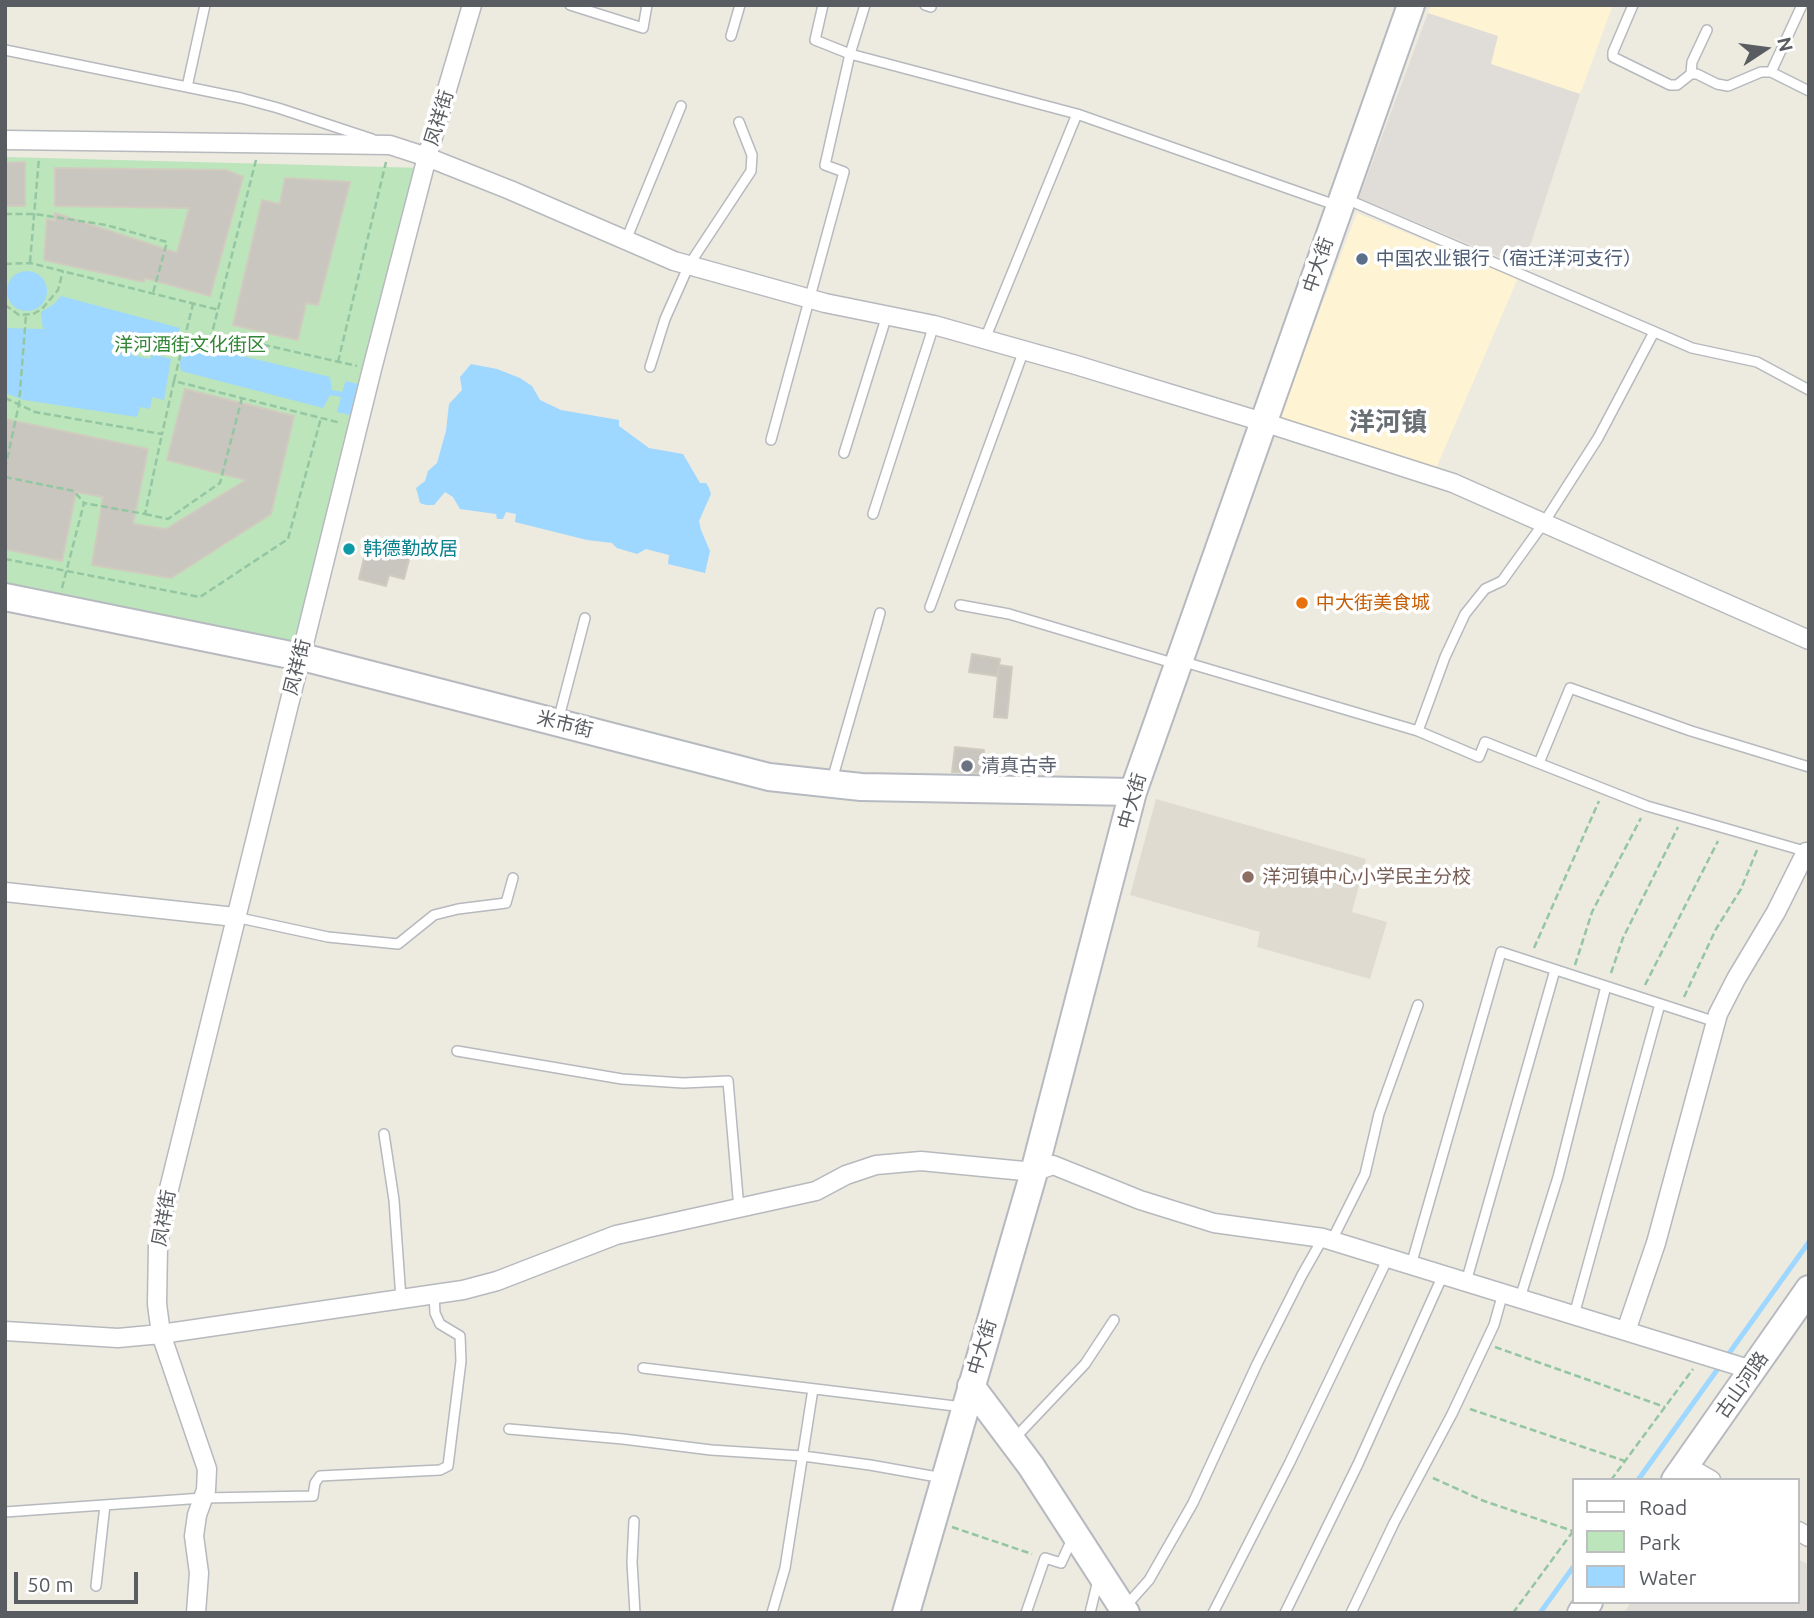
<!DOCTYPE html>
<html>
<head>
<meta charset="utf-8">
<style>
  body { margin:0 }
  #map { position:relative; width:1814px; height:1618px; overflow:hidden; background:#edeae0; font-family:Ubuntu,sans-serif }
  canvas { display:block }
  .frame { position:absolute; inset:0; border:7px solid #595d62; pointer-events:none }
  .legend { position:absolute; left:1572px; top:1478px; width:228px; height:126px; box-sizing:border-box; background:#fff; border:2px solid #bdbec0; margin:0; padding:9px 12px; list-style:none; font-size:21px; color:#595d62 }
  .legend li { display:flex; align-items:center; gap:14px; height:35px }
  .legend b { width:35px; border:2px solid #bdbec0 }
  .north { position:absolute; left:1730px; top:14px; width:70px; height:70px; -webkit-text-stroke:5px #fff; paint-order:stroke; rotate:77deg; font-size:19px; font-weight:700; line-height:28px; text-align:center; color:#595d62 }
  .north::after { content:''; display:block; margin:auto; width:24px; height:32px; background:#595d62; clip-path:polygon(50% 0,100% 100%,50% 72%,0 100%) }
  .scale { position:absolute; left:14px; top:1572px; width:124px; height:32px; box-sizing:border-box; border:4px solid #595d62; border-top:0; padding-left:9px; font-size:21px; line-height:24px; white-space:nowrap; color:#595d62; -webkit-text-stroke:5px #fff; paint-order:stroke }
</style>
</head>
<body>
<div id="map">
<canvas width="1814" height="1618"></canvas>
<div class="frame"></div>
<ul class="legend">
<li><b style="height:9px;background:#fff"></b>Road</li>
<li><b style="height:19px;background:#bce5bc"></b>Park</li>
<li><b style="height:19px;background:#9ed7ff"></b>Water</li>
</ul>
<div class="north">N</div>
<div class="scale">50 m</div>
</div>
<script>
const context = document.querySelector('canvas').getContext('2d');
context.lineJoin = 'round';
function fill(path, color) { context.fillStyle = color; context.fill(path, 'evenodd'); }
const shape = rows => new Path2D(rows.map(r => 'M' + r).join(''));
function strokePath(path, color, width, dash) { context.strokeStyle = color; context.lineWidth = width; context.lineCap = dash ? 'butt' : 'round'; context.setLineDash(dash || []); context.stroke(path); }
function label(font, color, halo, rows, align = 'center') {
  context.font = font + ' Ubuntu,"Noto Sans SC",sans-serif'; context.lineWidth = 7; context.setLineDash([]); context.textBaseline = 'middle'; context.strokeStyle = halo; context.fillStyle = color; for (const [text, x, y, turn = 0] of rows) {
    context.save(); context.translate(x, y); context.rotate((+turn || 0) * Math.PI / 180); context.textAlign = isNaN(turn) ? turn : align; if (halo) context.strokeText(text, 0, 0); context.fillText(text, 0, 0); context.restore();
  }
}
const commercial = shape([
  [1431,5,1613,5,1580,94,1491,64,1428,13],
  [1357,213,1518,278,1435,471,1279,417]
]);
const industrial = shape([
  [1428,13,1498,36,1491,64,1580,94,1523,267,1359,198],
  [1798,1559,1809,1565,1809,1613,1624,1613,1631,1602,1798,1602]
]);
const education = shape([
  [1156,799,1366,859,1352,912,1387,922,1370,979,1257,947,1260,932,1130,895]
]);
const green = shape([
  [5,157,425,168,306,641,287,641,5,583]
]);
const water = shape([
  '7 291a20 20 0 1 1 40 0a20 20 0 1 1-40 0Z',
  [61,296,180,328,174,349,155,344,156,338,136,333,131,355,150,359,152,354,171,359,164,400,152,397,150,409,140,407,137,417,24,400,5,393,5,328,43,329,41,312,54,304],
  [192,344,330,377,332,390,342,392,346,381,366,386,358,417,337,412,341,397,330,395,323,408,181,371,180,362,185,346],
  [471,364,497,369,520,378,532,386,540,400,561,410,619,420,619,426,649,448,683,454,700,483,706,483,709,488,711,494,699,521,701,530,710,551,705,573,668,564,669,555,646,549,637,554,617,548,612,543,587,540,515,522,516,514,506,512,503,519,497,519,496,514,460,509,453,497,445,492,434,505,426,505,420,503,416,488,425,481,428,471,437,463,446,431,449,404,462,390,460,377]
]);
const stream = shape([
  [1638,1480,1809,1242],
  [1540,1613,1574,1566]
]);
const building = shape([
  [25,162,25,206,5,206,5,163,25,162],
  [55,168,226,170,243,177,210,296,145,278,144,282,44,260,47,219,55,221,55,213,177,253,189,208,55,206,55,168],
  [285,178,350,182,318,305,306,303,298,340,233,325,262,200,280,204,285,178],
  [185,389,294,416,271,514,171,578,92,565,103,497,76,492,62,561,5,549,5,419,148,449,133,524,166,529,246,480,167,460,185,389],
  [367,545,410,556,404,579,389,575,386,586,359,579,367,545],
  [972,654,1000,659,997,676,969,672,972,654],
  [999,665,1012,667,1007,718,994,717,999,665],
  [955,747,984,750,982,773,952,772,955,747]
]);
const path = shape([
  [256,160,212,333,357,366],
  [5,214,35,214,106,225,167,242,153,293],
  [30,262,39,158],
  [5,264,30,263,219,310],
  [5,305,19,315,33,314,42,309,58,290,63,271],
  [338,362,386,162],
  [174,381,193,304],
  [5,398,35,412,162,434,174,381,341,423],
  [5,469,19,404,26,315],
  [5,477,74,491,84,503],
  [145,514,168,519,220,483,242,398],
  [5,559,200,597,288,539,321,418],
  [62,588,84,503,145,514,162,434],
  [1534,948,1599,801],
  [1575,965,1592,912,1641,818],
  [1611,973,1623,938,1678,827],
  [1645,985,1718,841],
  [1684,997,1716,929,1741,889,1757,850],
  [1495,1347,1665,1407],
  [1470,1409,1625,1461],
  [1433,1478,1484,1501,1573,1531],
  [1611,1480,1693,1369],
  [952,1527,1032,1554],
  [1513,1613,1574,1530]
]);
const lane = shape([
  [570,5,643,28,647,5],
  [823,5,815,40,850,54,1077,114,1338,206],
  [925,5,931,7],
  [1633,5,1613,52,1613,57,1670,85,1677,85,1691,74,1697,74,1717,84,1728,86,1761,72,1771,72,1809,91],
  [731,36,740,5],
  [5,50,241,98,278,108,372,139],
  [1771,72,1802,5],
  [1691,74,1692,62,1707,30],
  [187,87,205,5],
  [1344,198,1692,348,1757,362,1809,390],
  [626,240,681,106],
  [985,339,1077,114],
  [650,367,665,319,689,265,751,171,752,155,739,122],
  [771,440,844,172,825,165,850,54,865,5],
  [844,453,887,315],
  [873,514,934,325],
  [960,605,1009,614,1176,664],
  [930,607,1024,350],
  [1181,661,1418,731,1479,757,1485,742,1647,806,1808,852],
  [558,721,585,618],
  [1418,731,1445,657,1465,614,1485,589,1502,581,1543,524,1598,438,1654,332],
  [1539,763,1570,688,1691,731,1809,767],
  [832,780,880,613],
  [235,917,328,937,398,944,434,915,458,909,506,903,513,878],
  [457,1051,622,1079,683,1083,728,1081,739,1209],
  [384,1134,394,1200,401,1299],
  [1332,1240,1365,1174,1379,1114,1418,1005],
  [1411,1265,1501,952,1716,1022],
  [1466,1282,1555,970],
  [1520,1298,1558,1177,1606,986],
  [1574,1315,1660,1004],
  [643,1368,963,1407],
  [509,1429,623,1439,711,1450,803,1456,870,1465,943,1478],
  [1013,1440,1085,1364,1114,1320],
  [5,1512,203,1498,313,1496,315,1483,320,1476,440,1470,448,1466,461,1361,460,1336,440,1324,435,1313,434,1294],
  [634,1521,632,1562,635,1613],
  [96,1586,105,1505],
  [1125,1607,1149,1580,1193,1503,1257,1364,1302,1275,1323,1238],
  [772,1613,785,1568,813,1389],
  [1026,1613,1045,1558,1061,1563,1073,1537],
  [1090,1613,1098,1580],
  [1213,1613,1290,1462,1388,1258],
  [1285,1613,1358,1464,1443,1275],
  [1351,1613,1394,1523,1452,1414,1494,1325,1503,1293]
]);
const street = shape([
  [5,140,390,145,427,157,510,190,674,261,825,303,934,325,1076,365,1263,422,1453,483,1809,640],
  [5,892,235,917],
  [5,1331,118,1338,161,1334,463,1290,497,1281,616,1235,816,1191,846,1175,876,1165,921,1161,1034,1172,1053,1165,1140,1200,1214,1223,1323,1238,1752,1370],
  [1626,1331,1656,1243,1718,1014,1736,979,1776,912,1806,852],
  [1685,1465,1711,1480],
  [1798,1531,1809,1537],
  [196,1613,199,1573,194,1536,197,1515,206,1490,207,1469,161,1334,157,1304,158,1246,164,1209,372,369,427,157,472,5]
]);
const secondary = shape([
  [5,597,310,659,769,777,861,787,1133,792],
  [971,1386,1031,1466,1126,1613],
  [1675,1480,1809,1289],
  [906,1613,1034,1172,1133,792,1411,5],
  [1581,1613,1589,1602]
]);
const markers = [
  [1362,259,7,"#5c6f8a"],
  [349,549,7,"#0f9aa8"],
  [1302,603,7,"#e8710a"],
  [967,766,7,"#6b7280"],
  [1248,877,7,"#8d6e63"]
];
const streetNames = [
  ["凤祥街",439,118,-73],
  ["中大街",1318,265,-71],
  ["凤祥街",297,667,-76],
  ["米市街",565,724,14],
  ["中大街",1132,801,-74],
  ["凤祥街",164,1218,-80],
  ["中大街",982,1347,-73],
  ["古山河路",1742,1385,-55]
];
const serviceNames = [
  ["中国农业银行（宿迁洋河支行）",1376,259]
];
const parkNames = [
  ["洋河酒街文化街区",190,345]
];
const cultureNames = [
  ["韩德勤故居",363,549]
];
const foodNames = [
  ["中大街美食城",1316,603]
];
const worshipNames = [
  ["清真古寺",981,766]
];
const educationNames = [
  ["洋河镇中心小学民主分校",1262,877]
];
const districtNames = [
  ["洋河镇",1388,422]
];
fill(commercial, '#fef3d3');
fill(industrial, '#e0ddd8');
fill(education, '#dfdbd1');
fill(green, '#bce5bc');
fill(water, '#9ed7ff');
strokePath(stream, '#9ed7ff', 5);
fill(building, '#c9c6bf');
strokePath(building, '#d1cbbf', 2);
strokePath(lane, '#b6b9bd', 12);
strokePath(street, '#b6b9bd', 21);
strokePath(secondary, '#b6bac0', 30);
strokePath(path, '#94c6a2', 2.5, [7, 3.5]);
strokePath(lane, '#fff', 9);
strokePath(street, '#fff', 18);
strokePath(secondary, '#fff', 26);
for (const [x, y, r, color] of markers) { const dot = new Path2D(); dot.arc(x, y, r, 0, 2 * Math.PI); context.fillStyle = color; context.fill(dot); strokePath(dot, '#fff', 2.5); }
label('19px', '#595d62', '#fff', streetNames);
label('19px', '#4e5e75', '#fff', serviceNames, 'left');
label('19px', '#338635', '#fff', parkNames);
label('19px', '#0d838f', '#fff', cultureNames, 'left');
label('19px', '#c56008', '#fff', foodNames, 'left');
label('19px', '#5b616d', '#fff', worshipNames, 'left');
label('19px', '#785e54', '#fff', educationNames, 'left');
label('bold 26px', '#6a6f74', '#fff', districtNames);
</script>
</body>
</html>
